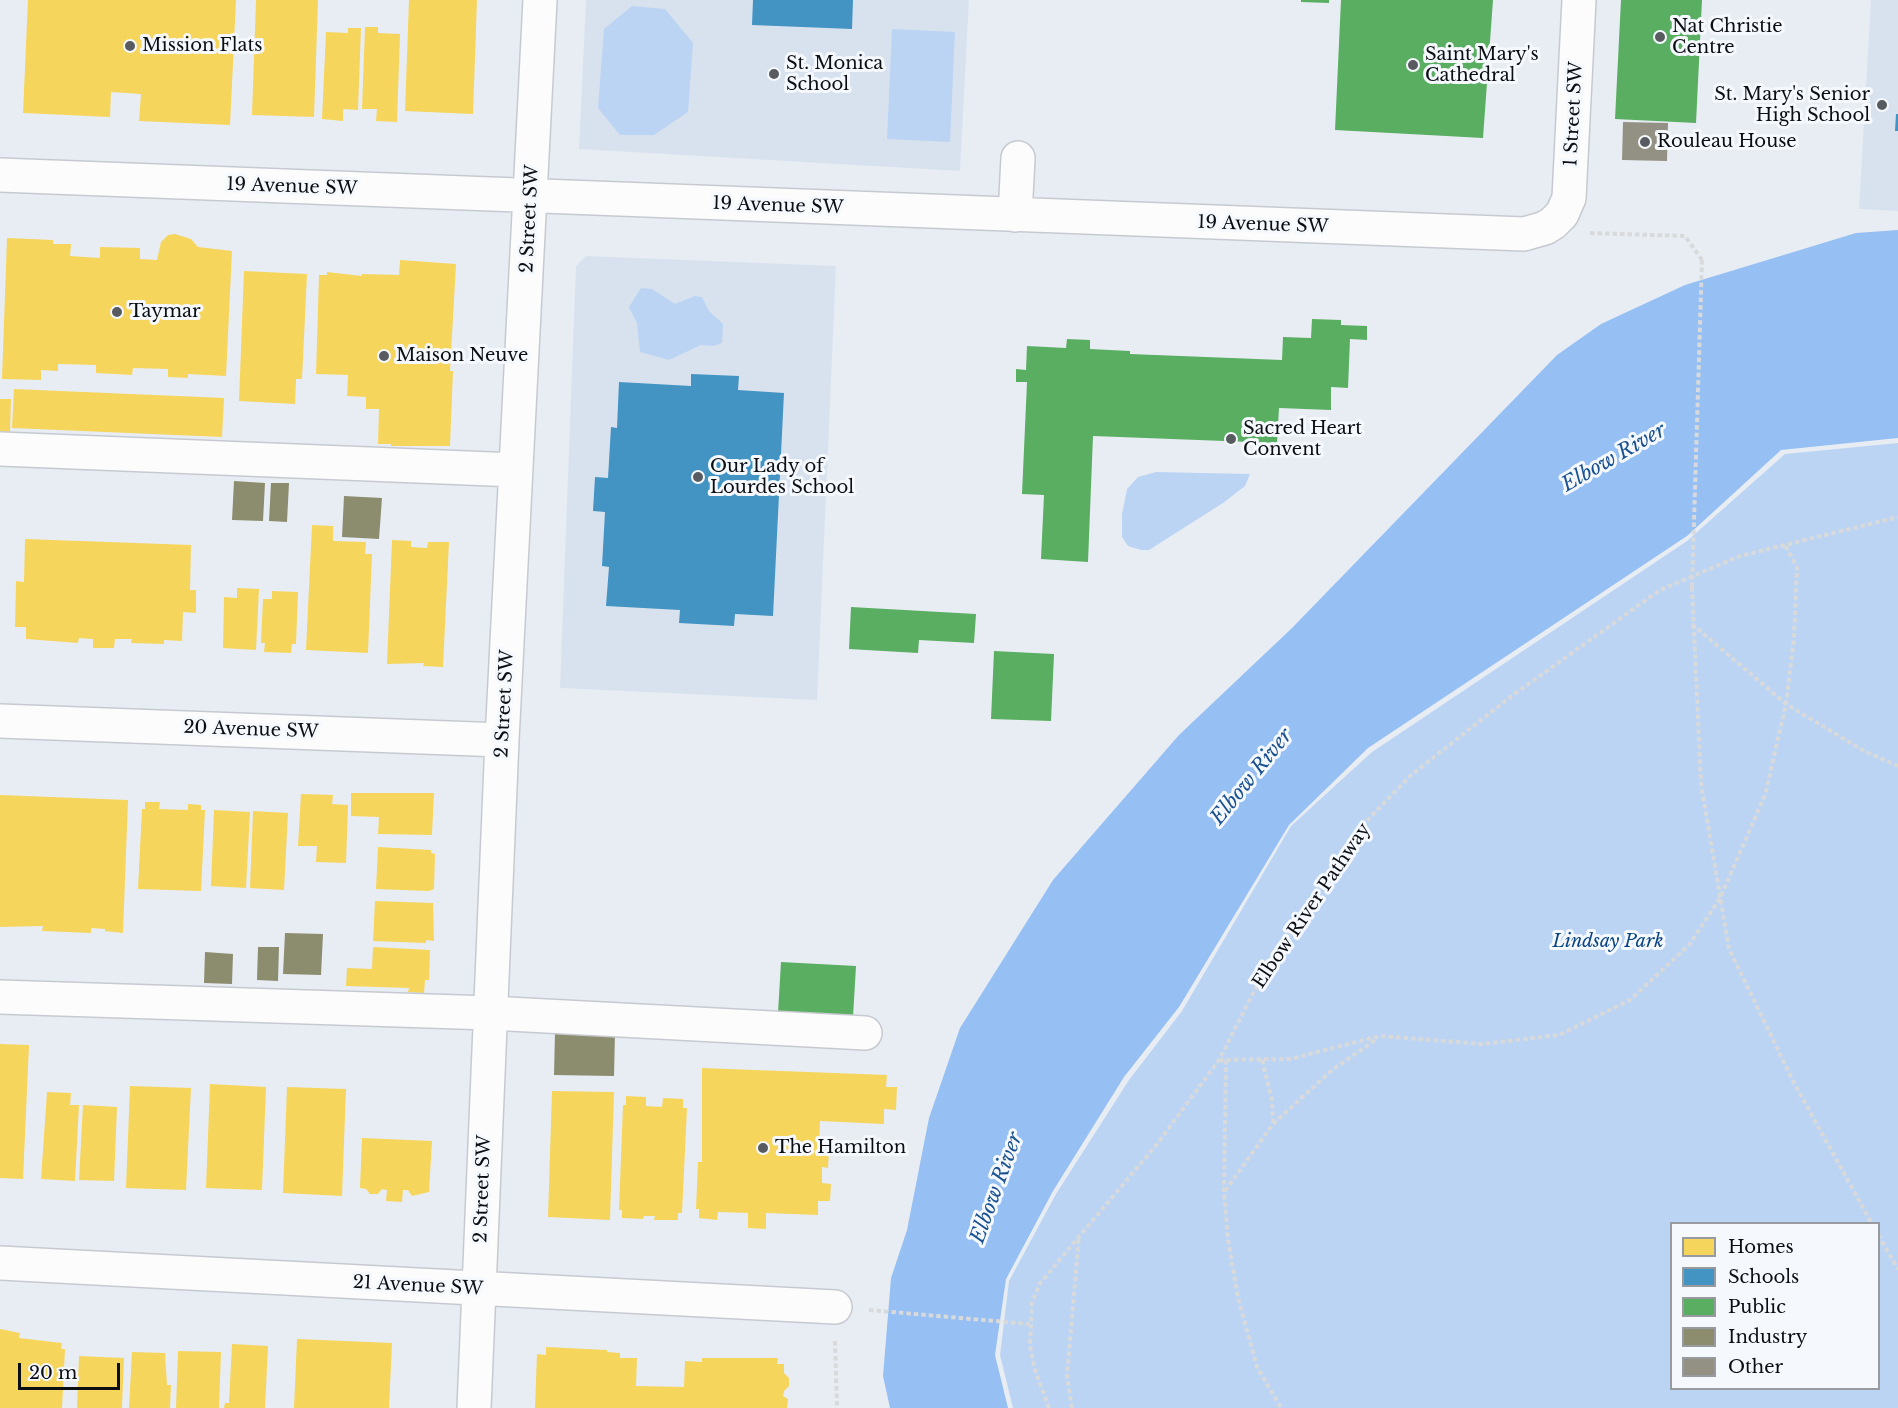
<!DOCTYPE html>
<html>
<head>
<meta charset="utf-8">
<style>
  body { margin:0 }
  #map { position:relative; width:1898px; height:1408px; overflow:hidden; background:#e8edf4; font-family:"Libre Baskerville",serif }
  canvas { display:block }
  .legend { position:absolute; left:1670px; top:1222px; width:210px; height:168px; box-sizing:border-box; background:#f5f9fe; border:2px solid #979ba0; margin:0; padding:8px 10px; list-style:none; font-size:18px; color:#0b0e12 }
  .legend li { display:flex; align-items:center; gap:12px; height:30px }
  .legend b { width:30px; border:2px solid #979ba0 }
  .scale { position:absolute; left:18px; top:1363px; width:102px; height:27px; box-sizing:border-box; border:3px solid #0b0e12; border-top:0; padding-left:8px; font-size:18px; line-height:21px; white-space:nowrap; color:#0b0e12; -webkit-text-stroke:4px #f5f9fe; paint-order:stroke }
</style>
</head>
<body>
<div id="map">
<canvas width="1898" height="1408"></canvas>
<ul class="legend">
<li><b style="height:16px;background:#f6d55c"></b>Homes</li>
<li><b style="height:16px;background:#4393c3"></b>Schools</li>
<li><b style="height:16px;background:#5aae61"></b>Public</li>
<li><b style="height:16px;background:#8c8c6e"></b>Industry</li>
<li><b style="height:16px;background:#939183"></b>Other</li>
</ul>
<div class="scale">20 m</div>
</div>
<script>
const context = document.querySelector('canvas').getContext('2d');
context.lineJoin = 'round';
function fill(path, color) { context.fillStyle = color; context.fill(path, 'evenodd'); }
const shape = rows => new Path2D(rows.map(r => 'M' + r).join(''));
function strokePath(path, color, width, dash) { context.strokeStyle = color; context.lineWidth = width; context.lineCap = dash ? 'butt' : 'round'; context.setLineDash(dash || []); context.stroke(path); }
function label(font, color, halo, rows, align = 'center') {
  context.font = font + ' "Libre Baskerville",serif'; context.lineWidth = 6; context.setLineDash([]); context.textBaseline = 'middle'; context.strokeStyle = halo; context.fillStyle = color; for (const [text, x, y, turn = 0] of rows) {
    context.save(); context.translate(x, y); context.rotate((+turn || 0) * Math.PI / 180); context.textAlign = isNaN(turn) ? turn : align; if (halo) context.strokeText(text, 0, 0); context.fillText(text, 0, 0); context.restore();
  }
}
const built = shape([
  [586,0,969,0,960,171,579,149],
  [1871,0,1898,0,1898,211,1859,209],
  [586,256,836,266,817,700,560,688,576,266]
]);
const green = shape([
  [632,6,665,9,693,43,688,112,654,135,620,135,598,108,604,29],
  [892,29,955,32,950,142,887,139],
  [641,288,652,289,675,304,695,296,702,297,709,311,723,324,722,343,714,346,701,345,669,360,640,352,637,323,629,307],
  [1898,443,1898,1408,1013,1408,1000,1355,1009,1281,1056,1194,1129,1080,1182,1011,1291,826,1372,752,1687,541,1785,454],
  [1672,1224,1878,1224,1878,1388,1672,1388],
  [1156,472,1250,474,1245,486,1223,503,1149,550,1141,550,1128,546,1122,537,1122,514,1127,489,1138,477]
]);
const water = shape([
  [1898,230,1898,438,1781,450,1687,536,1368,748,1289,825,1179,1007,1124,1077,1053,1191,1006,1279,995,1355,1008,1408,890,1408,883,1376,891,1278,907,1230,929,1118,960,1028,1053,880,1179,735,1292,628,1557,355,1601,324,1685,285,1856,233]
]);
const homes = shape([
  [28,0,236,0,230,125,139,121,141,94,111,92,110,117,23,113],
  [256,0,318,0,314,117,252,115],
  [409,0,477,0,473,114,405,111],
  [365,27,378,27,378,33,400,34,397,122,376,121,377,109,362,109],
  [348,28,361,28,358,110,343,109,343,121,322,119,326,32,348,33],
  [175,234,191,239,198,247,232,251,226,376,188,374,188,378,168,377,168,369,133,368,132,375,96,373,96,365,58,364,58,371,41,370,41,380,2,379,7,238,53,240,53,244,71,244,70,256,100,258,100,247,140,248,140,259,157,260,161,242,168,235],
  [400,260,456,264,450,371,453,371,450,446,391,446,391,444,378,444,379,409,366,409,366,397,347,396,348,375,316,374,319,275,327,275,327,272,362,276,362,274,399,275],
  [244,271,307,274,302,379,296,379,295,404,239,401],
  [14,389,224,398,222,437,12,428],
  [0,399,11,399,10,432,0,431],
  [312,525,333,526,333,541,366,542,365,554,372,554,368,653,306,650],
  [25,539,191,545,190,590,196,590,196,613,183,612,182,641,164,640,164,644,131,643,132,639,115,639,114,648,93,648,93,639,79,638,78,643,26,639,26,627,15,627,16,581,24,582],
  [392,540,411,541,411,547,427,548,428,542,449,542,443,667,423,666,424,663,387,664],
  [237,588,259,589,256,650,223,648,224,597,237,598],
  [272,591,298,592,296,644,292,644,291,653,264,652,265,643,261,643,263,599,272,599],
  [351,793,434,793,432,835,378,834,379,817,351,816],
  [301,794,333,795,332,804,348,805,346,863,316,862,317,846,298,846],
  [0,795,128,800,123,933,105,931,105,929,91,928,91,933,42,931,43,926,0,927],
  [145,802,160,802,159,809,188,810,188,804,201,805,201,810,205,810,201,891,138,889,142,809,145,809],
  [214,810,250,812,246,888,211,886],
  [253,811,288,813,284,890,250,888],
  [378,847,431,850,431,853,435,854,434,889,429,891,376,889],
  [375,901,433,903,434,941,426,940,426,943,373,941],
  [373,947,430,950,429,980,425,980,424,993,408,992,409,988,346,986,347,968,372,969],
  [0,1044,29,1045,23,1179,0,1178],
  [702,1068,887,1075,886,1087,897,1087,896,1110,884,1109,884,1124,820,1121,819,1148,829,1149,828,1168,822,1167,822,1183,831,1184,830,1201,818,1201,818,1215,766,1213,766,1229,748,1228,748,1213,718,1212,717,1220,699,1218,699,1209,696,1209,698,1162,702,1162],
  [210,1084,266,1087,262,1190,206,1188],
  [130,1086,191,1088,186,1190,126,1188],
  [287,1087,346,1089,342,1196,283,1193],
  [552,1091,614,1092,610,1220,548,1217],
  [47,1092,71,1093,70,1105,79,1105,75,1181,41,1179],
  [626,1096,646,1097,646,1106,662,1107,663,1098,683,1099,683,1108,687,1108,682,1213,678,1213,678,1220,654,1220,655,1216,644,1216,643,1219,622,1218,622,1210,619,1210,623,1105,626,1105],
  [83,1105,117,1107,114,1181,79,1180],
  [362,1138,432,1141,429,1192,412,1196,408,1190,403,1190,402,1202,386,1201,387,1190,382,1189,378,1194,370,1194,366,1189,360,1188],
  [0,1329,20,1333,19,1338,62,1343,61,1349,65,1349,62,1408,0,1408],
  [297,1339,392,1343,389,1408,294,1408],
  [232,1344,268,1346,265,1408,224,1408,225,1403,229,1403],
  [546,1347,607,1350,607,1352,620,1353,620,1358,637,1358,636,1386,684,1387,685,1361,702,1362,702,1358,778,1358,777,1364,784,1364,784,1373,789,1378,789,1386,784,1391,783,1396,788,1399,787,1408,535,1408,537,1354,546,1355],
  [178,1351,221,1352,219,1408,176,1408],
  [132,1352,165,1353,167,1385,171,1385,170,1408,129,1408],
  [79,1356,124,1358,122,1408,77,1408]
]);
const schools = shape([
  [753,0,853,0,852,29,752,25],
  [1896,114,1898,114,1898,131,1895,131],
  [691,374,739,376,738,390,784,393,773,616,735,614,734,626,679,623,680,610,606,606,609,567,602,566,605,512,593,511,595,477,608,478,611,427,617,428,619,382,691,386]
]);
const public = shape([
  [1301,0,1329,0,1329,3,1301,2],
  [1341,0,1493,0,1483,138,1335,130],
  [1621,0,1702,0,1696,123,1615,119],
  [1312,319,1341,320,1341,325,1367,326,1367,340,1350,339,1348,388,1331,387,1331,410,1279,408,1277,443,1093,436,1088,562,1041,559,1044,495,1022,494,1027,382,1016,382,1016,369,1026,370,1027,346,1066,348,1067,339,1090,340,1090,349,1130,351,1130,354,1282,360,1283,337,1311,338],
  [851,607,976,614,974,643,919,640,918,653,849,649],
  [994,651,1054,654,1051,721,991,719],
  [781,962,856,966,853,1017,778,1013]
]);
const industry = shape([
  [234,481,265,483,263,521,232,520],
  [271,483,289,483,287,522,269,521],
  [344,496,382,498,379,539,342,537],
  [285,933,323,934,321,975,283,974],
  [258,947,279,947,278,981,257,980],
  [205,952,233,954,232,984,204,983],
  [555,1032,615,1033,614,1076,554,1075]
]);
const building = shape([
  [1623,122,1668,123,1667,161,1622,160]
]);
const path = shape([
  [1590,233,1685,236,1702,260],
  [1692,587,1701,784,1729,949,1794,1083,1872,1224],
  [1692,624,1786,704,1864,751,1898,766],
  [1219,1060,1290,1059,1380,1036,1482,1044,1559,1035,1630,1000,1689,945,1720,898,1765,795,1786,704,1794,638,1797,567,1785,545],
  [1226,1060,1224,1192,1228,1240,1238,1298,1257,1367,1281,1408],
  [1262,1060,1272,1100,1273,1123],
  [1225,1191,1273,1124,1332,1070,1377,1039],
  [1878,1235,1898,1269],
  [869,1310,1029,1324],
  [835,1341,837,1408],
  [1049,1408,1035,1370,1030,1346,1032,1303,1040,1283,1157,1144,1219,1060,1268,964,1363,825,1410,776,1509,698,1660,590,1740,556,1898,517],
  [1072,1408,1067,1376,1079,1236]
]);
const minor = shape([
  [0,175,1524,234,1545,228,1553,223,1562,214,1569,198,1579,0],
  [1015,215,1018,158],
  [0,449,516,470],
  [0,721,502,740],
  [0,997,490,1013,865,1033],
  [0,1263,835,1307],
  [474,1408,502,740,540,0]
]);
const pathBridge = shape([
  [1692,587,1702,260]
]);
const markers = [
  [1660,37,6,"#585c61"],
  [130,46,6,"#585c61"],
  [1413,65,6,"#585c61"],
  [774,74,6,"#585c61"],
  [1882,105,6,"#585c61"],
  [1645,142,6,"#585c61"],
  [117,312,6,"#585c61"],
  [384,356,6,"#585c61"],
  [1231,439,6,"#585c61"],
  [698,477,6,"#585c61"],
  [763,1148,6,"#585c61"]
];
const poiNames = [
  ["Nat Christie",1672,27],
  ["Centre",1672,48],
  ["Mission Flats",142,46],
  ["Saint Mary's",1425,55],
  ["Cathedral",1425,76],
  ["St. Monica",786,64],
  ["School",786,85],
  ["St. Mary's Senior",1870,95,"right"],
  ["High School",1870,116,"right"],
  ["Rouleau House",1657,142],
  ["Taymar",129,312],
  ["Maison Neuve",396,356],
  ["Sacred Heart",1243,429],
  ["Convent",1243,450],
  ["Our Lady of",710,467],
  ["Lourdes School",710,488],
  ["The Hamilton",775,1148]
];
const streetNames = [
  ["1 Street SW",1574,114,-87],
  ["19 Avenue SW",292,187,2],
  ["19 Avenue SW",778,206,2],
  ["2 Street SW",530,219,-87],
  ["19 Avenue SW",1263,225,2],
  ["2 Street SW",505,704,-87],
  ["20 Avenue SW",251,730,2],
  ["Elbow River Pathway",1312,906,-56],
  ["2 Street SW",483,1189,-88],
  ["21 Avenue SW",418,1286,3]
];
const parkNames = [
  ["Lindsay Park",1608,942]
];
const waterNames = [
  ["Elbow River",1614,458,-30],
  ["Elbow River",1252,777,-51],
  ["Elbow River",997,1188,-70]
];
fill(built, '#d8e2ee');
fill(green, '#bcd4f3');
fill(water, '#96bff3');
fill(homes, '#f6d55c');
fill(schools, '#4393c3');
fill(public, '#5aae61');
fill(industry, '#8c8c6e');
fill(building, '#939183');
strokePath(minor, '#c6cad0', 36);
strokePath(path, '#d7d9db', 4, [4.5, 3]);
strokePath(minor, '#fcfcfd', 33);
strokePath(pathBridge, '#d7d9db', 4, [4.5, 3]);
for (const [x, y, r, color] of markers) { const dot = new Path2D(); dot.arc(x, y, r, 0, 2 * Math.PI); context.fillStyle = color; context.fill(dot); strokePath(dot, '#f5f9fe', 2); }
label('18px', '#0b0e12', '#f5f9fe', poiNames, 'left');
label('18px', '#0b0e12', '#f5f9fe', streetNames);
label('italic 18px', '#094483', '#f5f9fe', parkNames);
label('italic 20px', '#1a5191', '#f5f9fe', waterNames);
</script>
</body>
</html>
